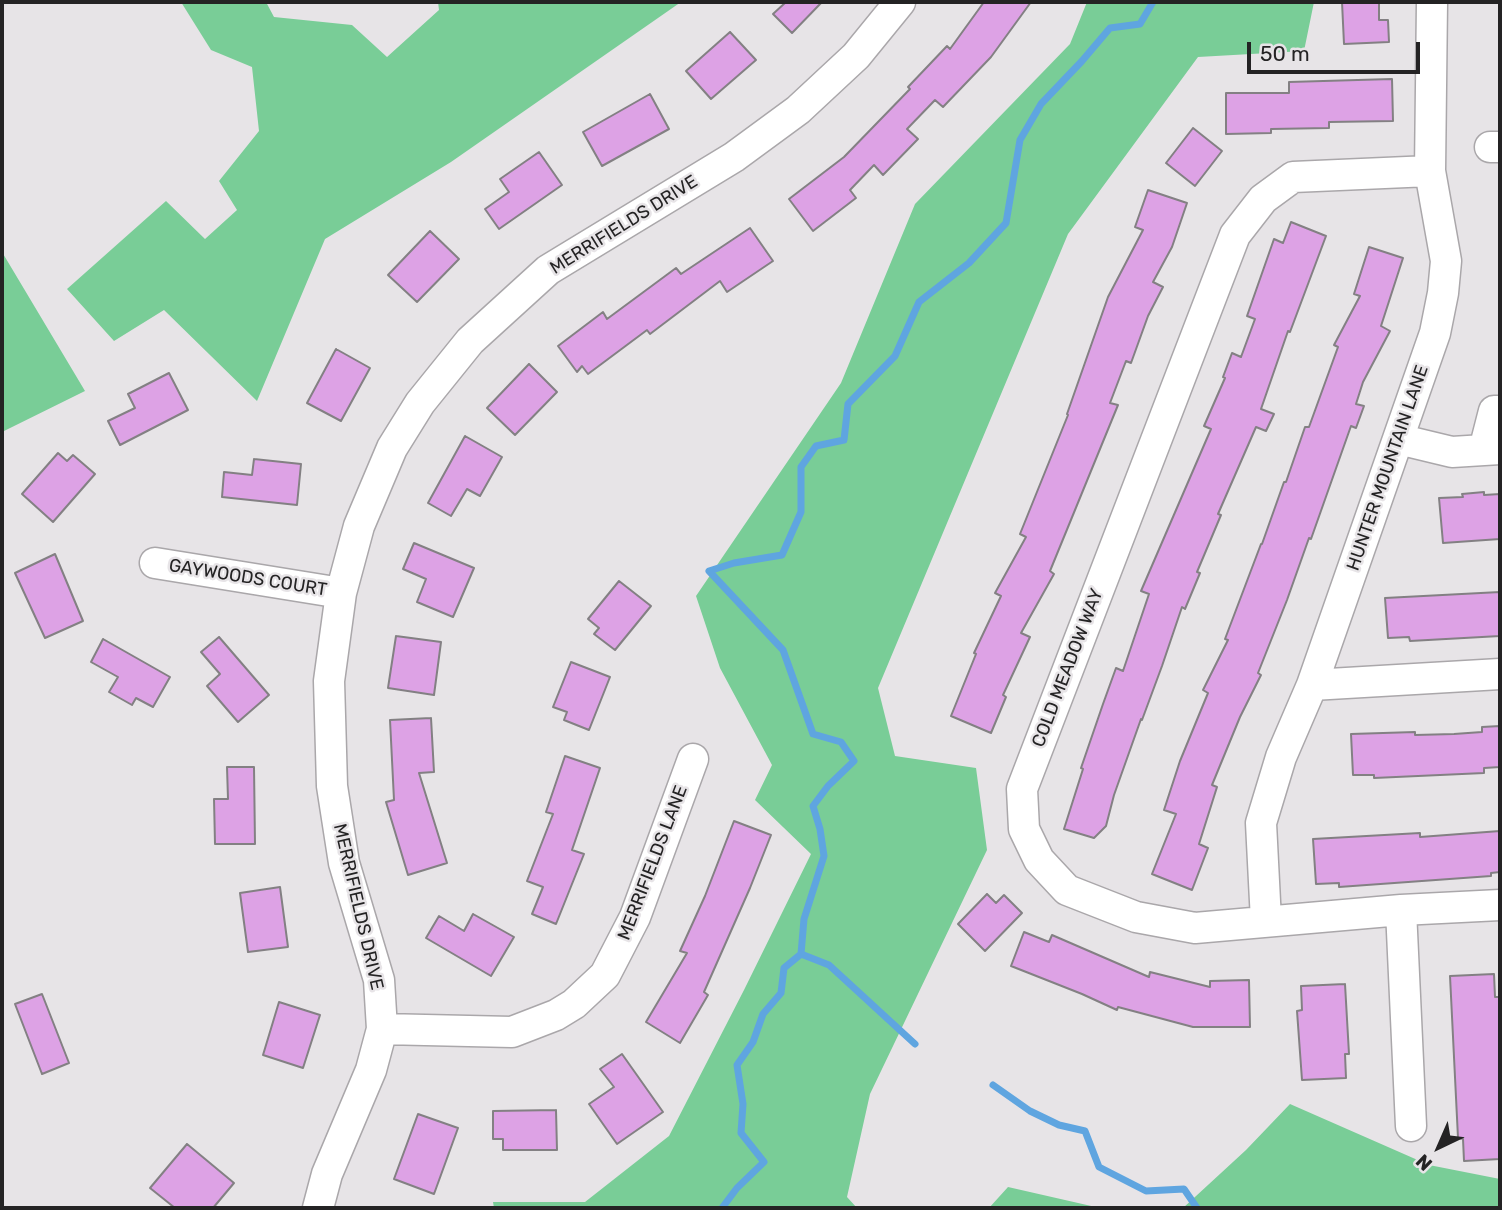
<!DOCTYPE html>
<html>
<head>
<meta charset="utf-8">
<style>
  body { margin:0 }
  #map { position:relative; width:1502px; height:1210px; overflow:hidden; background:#e7e4e7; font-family:Rubik,sans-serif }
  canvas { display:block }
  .frame { position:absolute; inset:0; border:4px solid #242324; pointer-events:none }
  .north { position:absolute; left:1404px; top:1112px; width:70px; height:70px; -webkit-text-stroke:5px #e7e4e7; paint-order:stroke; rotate:224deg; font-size:19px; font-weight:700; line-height:28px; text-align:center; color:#242324 }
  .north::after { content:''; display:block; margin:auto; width:24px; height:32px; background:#242324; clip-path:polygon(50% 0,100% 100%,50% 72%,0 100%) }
  .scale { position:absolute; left:1247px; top:42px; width:173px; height:32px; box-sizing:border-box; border:4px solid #242324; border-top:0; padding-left:9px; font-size:21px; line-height:24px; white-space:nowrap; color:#242324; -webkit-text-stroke:5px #e7e4e7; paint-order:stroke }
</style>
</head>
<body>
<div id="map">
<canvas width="1502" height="1210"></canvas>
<div class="frame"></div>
<div class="north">N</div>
<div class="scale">50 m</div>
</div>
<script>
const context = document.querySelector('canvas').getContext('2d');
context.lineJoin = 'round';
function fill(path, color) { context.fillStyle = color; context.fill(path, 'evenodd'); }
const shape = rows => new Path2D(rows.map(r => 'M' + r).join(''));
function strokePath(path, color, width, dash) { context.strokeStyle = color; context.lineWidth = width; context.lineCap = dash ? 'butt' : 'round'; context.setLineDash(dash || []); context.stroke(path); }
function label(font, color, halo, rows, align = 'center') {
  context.font = font + ' Rubik,sans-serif'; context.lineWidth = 5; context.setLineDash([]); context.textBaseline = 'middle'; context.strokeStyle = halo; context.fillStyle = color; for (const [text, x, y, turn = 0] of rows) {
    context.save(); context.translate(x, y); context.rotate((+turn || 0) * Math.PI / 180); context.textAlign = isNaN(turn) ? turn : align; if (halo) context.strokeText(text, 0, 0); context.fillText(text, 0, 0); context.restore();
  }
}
const forest = shape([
  [181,2,266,2,274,17,352,25,387,57,439,10,438,2,681,2,451,162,325,239,257,401,164,310,114,341,67,289,166,201,205,239,237,210,219,181,259,131,252,67,211,50],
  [1087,2,1314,2,1304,51,1198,57,1068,234,878,688,895,756,976,768,987,850,870,1094,847,1197,857,1208,494,1208,493,1202,585,1202,669,1136,744,990,811,854,755,800,772,765,720,668,696,596,841,383,915,204,1070,44],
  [2,252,85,391,2,432,2,251],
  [1290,1104,1429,1165,1500,1179,1500,1208,1183,1208,1246,1150],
  [1008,1187,1100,1208,989,1208]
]);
const stream = shape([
  [915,1044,829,965,801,954,804,919,824,856,820,829,813,806,828,786,854,761,841,742,813,734,783,650,709,571,734,563,782,555,801,512,801,467,816,446,844,440,848,404,895,356,919,302,969,263,1006,223,1020,140,1041,104,1082,61,1110,28,1140,24,1153,2],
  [993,1085,1030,1111,1059,1125,1085,1131,1099,1167,1146,1191,1184,1189,1197,1208],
  [722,1208,737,1188,764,1162,741,1133,743,1104,737,1065,753,1042,763,1014,781,993,784,968,801,954]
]);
const building = shape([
  [786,2,822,2,792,33,773,14,786,2],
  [984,2,1031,2,991,57,943,107,935,100,907,129,918,139,883,175,874,165,850,190,856,198,813,231,789,199,844,157,910,89,908,87,947,46,950,49,984,2],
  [1342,2,1379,2,1379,20,1388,20,1389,42,1344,44,1342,2],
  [730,32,756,60,711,99,686,71,730,32],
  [1392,79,1393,121,1329,122,1329,128,1271,129,1271,133,1226,134,1226,93,1289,93,1289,82,1392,79],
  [650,94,669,129,602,166,583,132,650,94],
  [1193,128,1222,151,1195,186,1166,163,1193,128],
  [539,152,562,185,499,229,485,209,509,192,500,179,539,152],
  [1148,190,1187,203,1172,247,1153,282,1163,287,1148,316,1131,363,1126,361,1110,403,1118,405,1050,571,1054,574,1021,633,1030,637,1003,695,1006,697,991,733,951,716,976,654,974,653,1001,596,995,593,1026,537,1020,534,1068,415,1067,414,1108,297,1143,230,1135,227,1148,190],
  [1291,222,1326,236,1290,332,1288,331,1261,409,1274,414,1266,431,1256,427,1218,514,1221,515,1197,572,1200,573,1185,609,1182,607,1162,666,1142,720,1141,719,1114,795,1106,826,1094,838,1064,829,1083,769,1081,768,1103,704,1116,668,1123,671,1149,594,1141,591,1211,429,1204,426,1225,378,1223,377,1232,353,1241,357,1255,319,1247,316,1274,239,1283,243,1291,222],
  [750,228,773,261,727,292,720,281,650,334,647,330,588,374,582,366,577,372,558,346,603,312,607,319,676,268,681,274,750,228],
  [430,231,459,259,417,302,388,275,430,231],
  [1369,247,1403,258,1381,326,1390,331,1363,382,1356,404,1364,406,1356,428,1351,426,1311,539,1309,538,1287,600,1258,673,1261,675,1240,717,1212,785,1217,787,1199,844,1208,848,1192,890,1152,874,1176,814,1164,810,1180,761,1208,693,1203,690,1228,640,1225,639,1261,544,1262,544,1284,482,1286,482,1305,427,1309,427,1338,347,1334,345,1360,296,1354,294,1369,247],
  [336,349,370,368,341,421,307,403,336,349],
  [529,364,557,392,515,435,487,408,529,364],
  [169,373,188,410,120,445,108,421,135,408,128,394,169,373],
  [465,436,502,457,480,496,467,489,451,516,428,503,465,436],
  [58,453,67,461,73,455,95,474,53,522,22,494,58,453],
  [254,459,301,464,297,505,222,497,224,472,252,475,254,459],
  [1484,492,1484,495,1500,494,1500,539,1443,543,1439,498,1463,497,1462,494,1484,492],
  [414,543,474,568,453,617,417,602,426,579,403,569,414,543],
  [55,554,83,621,45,638,15,573,55,554],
  [619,581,651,606,615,650,594,634,599,628,588,619,619,581],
  [1500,592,1500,636,1410,641,1409,637,1388,638,1385,598,1500,592],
  [396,636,441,642,434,695,388,688,396,636],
  [219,637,269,695,238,722,207,686,220,674,201,652,219,637],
  [103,639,170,677,153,707,136,698,132,705,109,692,118,677,91,662,103,639],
  [571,662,610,677,589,730,564,720,567,712,553,707,571,662],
  [431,718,434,772,419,773,447,863,408,875,386,802,394,800,390,720,431,718],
  [1500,726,1500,767,1484,768,1484,773,1374,778,1374,775,1353,775,1351,734,1415,732,1415,735,1454,734,1482,732,1482,727,1500,726],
  [565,756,600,768,572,850,584,854,556,924,532,914,543,887,527,881,553,814,546,812,565,756],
  [227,767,254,767,255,844,215,844,214,799,228,799,227,767],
  [734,821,771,835,750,888,704,992,708,995,680,1043,646,1022,687,953,680,951,705,896,734,821],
  [1500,831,1500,872,1491,873,1491,876,1339,887,1339,883,1316,884,1313,839,1420,833,1420,837,1500,831],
  [280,887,288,947,248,952,240,893,280,887],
  [987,894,996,903,1004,895,1022,913,985,951,958,924,987,894],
  [473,914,514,937,491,976,426,938,439,916,464,931,473,914],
  [1024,932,1049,942,1052,935,1149,977,1150,972,1210,987,1210,981,1249,980,1250,1027,1193,1027,1118,1007,1117,1010,1082,994,1011,966,1024,932],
  [1494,974,1495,997,1500,997,1500,1159,1464,1161,1463,1139,1458,1138,1450,976,1494,974],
  [1345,984,1349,1054,1345,1054,1346,1078,1302,1080,1297,1011,1302,1010,1301,986,1345,984],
  [42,994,69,1063,42,1074,15,1004,42,994],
  [279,1002,320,1015,303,1068,263,1055,279,1002],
  [622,1054,663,1112,617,1144,589,1104,614,1087,600,1069,622,1054],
  [556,1110,557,1150,503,1150,503,1139,493,1139,493,1111,556,1110],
  [418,1114,458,1128,434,1194,394,1179,418,1114],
  [187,1144,234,1183,213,1208,175,1208,150,1188,187,1144]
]);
const minor = shape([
  [1490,147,1500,147],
  [1430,171,1293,177,1263,199,1235,235,1022,789,1024,829,1039,860,1067,890,1136,917,1195,928,1401,910,1500,905],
  [1398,439,1452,452,1500,449],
  [1484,450,1494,411,1500,411],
  [155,563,341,593],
  [1312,685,1500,674],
  [1401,910,1411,1126],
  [1266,921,1261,823,1281,757,1312,685,1435,333,1443,293,1446,261,1430,171,1432,2],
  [382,1029,512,1032,556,1015,574,1004,605,975,635,917,693,759],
  [318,1208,327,1174,371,1070,382,1029,379,980,344,863,332,786,329,681,341,593,359,526,392,448,420,403,470,341,548,270,734,157,798,110,856,56,900,2]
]);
const streetNames = [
  ["MERRIFIELDS DRIVE",624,225,-32],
  ["HUNTER MOUNTAIN LANE",1388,468,-71],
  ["GAYWOODS COURT",248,578,9],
  ["COLD MEADOW WAY",1068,668,-69],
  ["MERRIFIELDS LANE",653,863,-69],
  ["MERRIFIELDS DRIVE",358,907,77]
];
fill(forest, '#79cd97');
strokePath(stream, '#5fa5e0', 7);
fill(building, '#dda2e5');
strokePath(building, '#838083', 2);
strokePath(minor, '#aaa7aa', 33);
strokePath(minor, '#fff', 30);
label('18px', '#242324', '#e7e4e7', streetNames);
</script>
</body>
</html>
